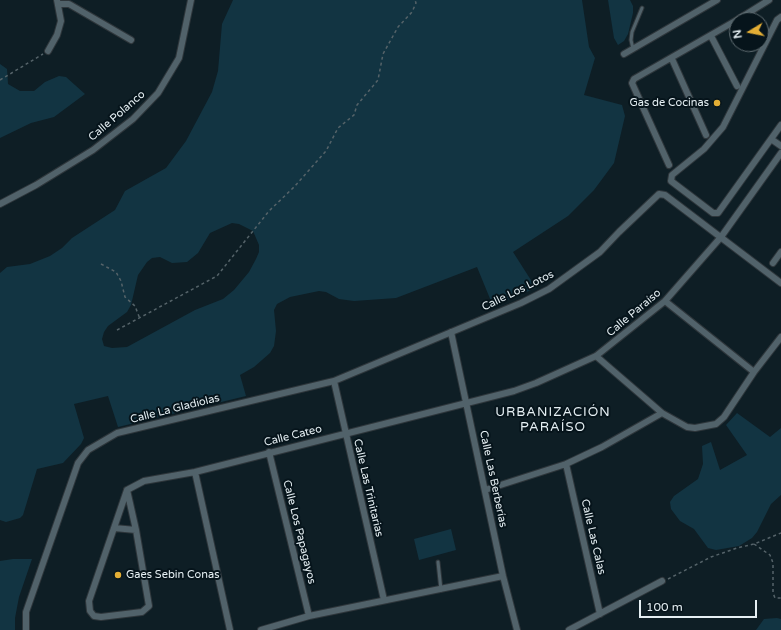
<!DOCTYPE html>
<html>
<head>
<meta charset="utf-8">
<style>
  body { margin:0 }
  #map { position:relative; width:781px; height:630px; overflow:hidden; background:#0e1e25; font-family:"Varela Round",sans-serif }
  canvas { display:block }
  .north { position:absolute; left:729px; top:12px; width:40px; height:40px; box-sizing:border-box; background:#06141b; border:1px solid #5f6c71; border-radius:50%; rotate:260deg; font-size:11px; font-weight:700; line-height:16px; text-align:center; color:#e5eff3 }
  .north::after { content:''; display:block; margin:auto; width:14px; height:18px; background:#e3ae35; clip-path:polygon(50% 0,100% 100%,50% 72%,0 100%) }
  .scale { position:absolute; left:639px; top:600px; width:118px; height:18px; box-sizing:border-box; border:2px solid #e5eff3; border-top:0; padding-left:5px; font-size:12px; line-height:14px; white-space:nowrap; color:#e5eff3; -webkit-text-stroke:3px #06141b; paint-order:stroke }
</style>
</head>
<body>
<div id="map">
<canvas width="781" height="630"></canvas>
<div class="north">N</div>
<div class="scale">100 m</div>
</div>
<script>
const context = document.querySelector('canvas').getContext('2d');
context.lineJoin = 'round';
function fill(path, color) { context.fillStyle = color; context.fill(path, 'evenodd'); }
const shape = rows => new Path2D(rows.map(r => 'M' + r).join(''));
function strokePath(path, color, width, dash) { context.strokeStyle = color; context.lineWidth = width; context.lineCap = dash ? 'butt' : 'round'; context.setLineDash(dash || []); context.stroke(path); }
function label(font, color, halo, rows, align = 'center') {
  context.font = font + ' "Varela Round",sans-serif'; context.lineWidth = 4; context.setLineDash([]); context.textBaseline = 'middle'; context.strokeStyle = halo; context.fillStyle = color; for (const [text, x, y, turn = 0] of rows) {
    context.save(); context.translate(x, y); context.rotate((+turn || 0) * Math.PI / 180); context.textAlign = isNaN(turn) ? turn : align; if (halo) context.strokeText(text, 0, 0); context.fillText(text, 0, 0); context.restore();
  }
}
const green = shape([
  [233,0,582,0,589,47,595,58,584,95,622,105,625,116,614,163,594,190,568,216,513,252,536,288,493,306,477,267,396,298,354,301,339,299,326,292,319,291,290,297,277,304,274,310,276,331,274,346,270,353,254,367,240,375,246,396,118,427,108,396,74,404,84,438,81,444,63,463,37,469,23,515,20,518,6,522,0,520,0,273,7,267,30,264,50,256,62,248,72,238,115,210,125,191,166,168,186,141,212,92,218,71,222,24],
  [232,223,239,224,253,231,259,245,259,252,256,259,249,272,234,290,223,299,195,310,127,347,112,348,104,346,102,339,104,332,108,326,127,312,131,305,138,275,147,262,152,258,160,257,172,263,187,262,198,253,210,233],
  [608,0,630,0,633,6,633,13,628,34,624,41,618,45,614,38],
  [0,64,7,69,8,84,20,91,34,91,45,82,59,76,66,77,85,94,54,117,31,123,0,138],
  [737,413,770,437,781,428,781,495,771,504,757,532,752,538,739,546,716,550,708,548,694,529,680,521,671,509,670,502,674,496,698,479,703,464,702,446,711,442,720,470,747,455,726,425],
  [451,529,456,550,419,560,414,539],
  [13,559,32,559,19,597,15,618,15,630,0,630,0,561],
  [777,618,781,619,781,630,756,630,764,619]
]);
const path = shape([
  [0,80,43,54],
  [101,264,116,272,121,281,125,297,135,306,140,319],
  [117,330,217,276,269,211,294,187,326,151,338,128,354,115,357,105,378,80,383,54,398,27,412,12,416,3,415,0],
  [754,544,770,555,773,563,773,593,775,598,781,598],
  [668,579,711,557,737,548,754,544,781,533]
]);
const lane = shape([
  [633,49,631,40,632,32,642,8],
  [438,562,441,590]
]);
const street = shape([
  [59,4,69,4,131,40],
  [781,17,777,20,723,127,704,149,672,175,671,181,713,213,718,213,781,125],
  [737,20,769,0],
  [711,36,737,86],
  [48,51,57,35,61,21,57,0],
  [624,54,717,0],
  [672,59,706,135],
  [771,139,781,146],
  [669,165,632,83,634,79,737,20],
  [0,204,36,185,93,150,133,119,158,93,179,58,191,0],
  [773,263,781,252],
  [665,301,754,372],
  [451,332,503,576,517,630],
  [596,356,662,413,687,427,695,428,716,424,724,417,754,372,781,337],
  [334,381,384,600],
  [269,452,309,616],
  [566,464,600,614],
  [195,472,230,630],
  [127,490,136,530,149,606,142,612,101,617,94,616,90,611,89,601,127,490,144,481,195,472,514,391,536,383,596,356,665,301,721,237,781,153],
  [485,490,566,464,602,447,662,413],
  [114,528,136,530],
  [26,630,26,612,78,463,88,450,117,433,334,381,521,303,549,289,600,252,619,232,659,194,665,195,781,283],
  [261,630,309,616,503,576],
  [569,630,662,581]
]);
const markers = [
  [717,103,4,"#e3ae35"],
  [118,575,4,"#e3ae35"]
];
const poiNames = [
  ["Gas de Cocinas",709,103],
  ["Gaes Sebin Conas",126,575,"left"]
];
const streetNames = [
  ["Calle Polanco",117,116,-41],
  ["Calle Los Lotos",518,291,-26],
  ["Calle Paraíso",634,313,-40],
  ["Calle La Gladiolas",175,409,-14],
  ["Calle Cateo",293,436,-14],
  ["Calle Las Berberías",493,479,78],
  ["Calle Las Trinitarias",368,488,77],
  ["Calle Los Papagayos",299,532,76],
  ["Calle Las Calas",593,537,77]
];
const quarterNames = [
  ["URBANIZACIÓN",553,413],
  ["PARAÍSO",553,428]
];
fill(green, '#123442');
strokePath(lane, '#2e363b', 5);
strokePath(street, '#2e363b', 8);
strokePath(path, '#556369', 1.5, [3, 3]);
strokePath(lane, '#51626a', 3);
strokePath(street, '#51626a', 6);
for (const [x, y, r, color] of markers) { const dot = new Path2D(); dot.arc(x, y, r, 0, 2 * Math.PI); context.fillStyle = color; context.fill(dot); strokePath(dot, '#06141b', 1.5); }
label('11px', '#e5eff3', '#06141b', poiNames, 'right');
label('11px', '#e5eff3', '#06141b', streetNames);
context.letterSpacing = '1px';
label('13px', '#e5eff3', '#06141b', quarterNames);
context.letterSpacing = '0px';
</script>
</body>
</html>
